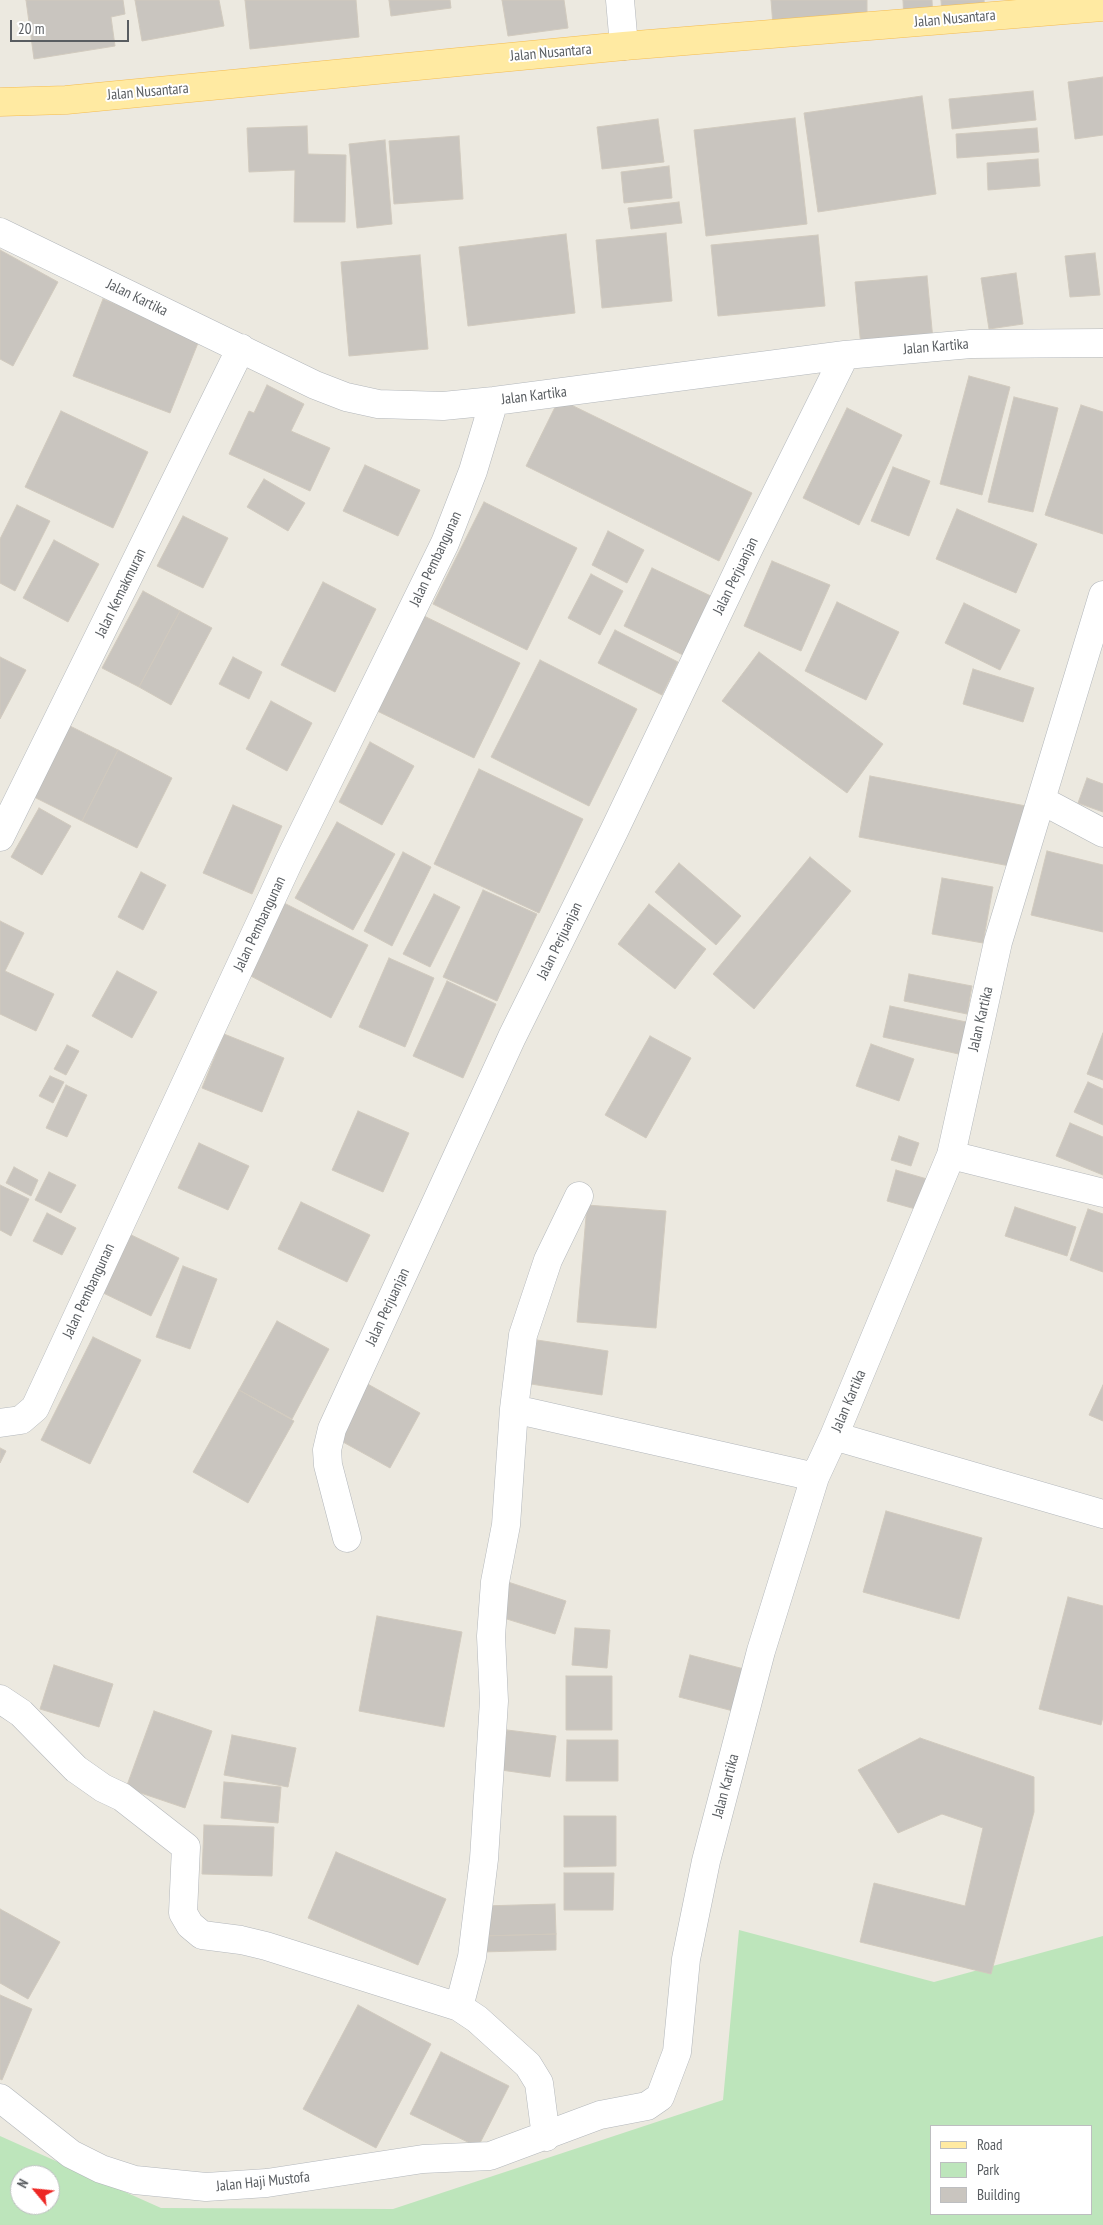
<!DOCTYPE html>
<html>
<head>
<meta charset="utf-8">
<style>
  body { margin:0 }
  #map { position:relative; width:1103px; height:2225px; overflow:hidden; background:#ece9e0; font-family:"PT Sans Narrow",sans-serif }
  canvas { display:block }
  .legend { position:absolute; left:930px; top:2125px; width:162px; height:90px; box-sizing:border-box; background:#fff; border:1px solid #bdbec0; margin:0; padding:6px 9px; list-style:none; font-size:15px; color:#595d61 }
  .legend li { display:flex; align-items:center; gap:10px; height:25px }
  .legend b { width:25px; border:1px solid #bdbec0 }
  .north { position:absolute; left:10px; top:2165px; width:50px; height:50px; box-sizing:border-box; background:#fff; border:1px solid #bdbec0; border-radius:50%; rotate:298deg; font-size:14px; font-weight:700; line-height:20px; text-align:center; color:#595d61 }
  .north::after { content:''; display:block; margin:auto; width:18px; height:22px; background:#ed2825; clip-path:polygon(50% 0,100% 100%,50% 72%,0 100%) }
  .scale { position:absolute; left:10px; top:20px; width:119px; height:22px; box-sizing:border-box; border:2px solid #595d61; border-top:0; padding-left:6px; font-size:15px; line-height:18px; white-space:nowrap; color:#595d61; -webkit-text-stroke:4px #fff; paint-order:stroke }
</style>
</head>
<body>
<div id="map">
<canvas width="1103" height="2225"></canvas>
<ul class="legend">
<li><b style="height:6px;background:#ffeaa2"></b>Road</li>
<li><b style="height:14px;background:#bde5bb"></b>Park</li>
<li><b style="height:14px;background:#c9c5bf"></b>Building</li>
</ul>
<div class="north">N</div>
<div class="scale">20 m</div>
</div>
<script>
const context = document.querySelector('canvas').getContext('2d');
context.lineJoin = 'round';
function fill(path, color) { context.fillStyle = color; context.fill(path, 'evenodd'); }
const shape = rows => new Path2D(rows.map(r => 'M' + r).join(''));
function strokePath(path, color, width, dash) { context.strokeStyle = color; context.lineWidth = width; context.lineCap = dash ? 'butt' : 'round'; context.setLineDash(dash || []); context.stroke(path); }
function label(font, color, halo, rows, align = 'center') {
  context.font = font + ' "PT Sans Narrow",sans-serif'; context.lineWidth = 4; context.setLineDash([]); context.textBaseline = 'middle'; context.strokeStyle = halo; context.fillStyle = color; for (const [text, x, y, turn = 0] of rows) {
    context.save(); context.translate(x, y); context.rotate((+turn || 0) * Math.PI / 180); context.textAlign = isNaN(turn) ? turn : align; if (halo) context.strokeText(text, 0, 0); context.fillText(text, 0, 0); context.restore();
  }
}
const green = shape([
  [739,1930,934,1982,1103,1936,1103,2225,0,2225,0,2136,161,2208,393,2209,723,2100],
  [932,2126,1092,2126,1092,2214,932,2214],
  [20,2175,50,2175,50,2205,20,2205]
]);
const building = shape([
  [26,0,123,0,125,14,111,17,115,46,34,59,26,0],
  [135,0,219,0,224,26,142,41,135,0],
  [245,0,356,0,359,37,250,49,245,0],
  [389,0,450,0,451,8,391,16,389,0],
  [502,0,564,0,568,28,508,36,502,0],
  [771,0,867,0,867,26,773,26,771,0],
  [903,0,932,0,933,21,904,22,903,0],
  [941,0,984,0,985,9,942,14,941,0],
  [1103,77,1103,135,1075,139,1068,82,1103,77],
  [1033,91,1036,120,952,129,949,99,1033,91],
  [922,96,936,194,818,212,804,113,922,96],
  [795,118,807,224,706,236,694,130,795,118],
  [658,119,664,162,602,169,597,127,658,119],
  [307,126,308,154,346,155,345,222,294,222,295,170,249,172,247,128,307,126],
  [1037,128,1039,152,957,158,956,134,1037,128],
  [459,136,463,199,394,204,389,141,459,136],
  [385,140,392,224,357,228,349,144,385,140],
  [1038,159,1040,186,988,190,987,163,1038,159],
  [669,166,672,198,624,203,621,172,669,166],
  [679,202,682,223,631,229,628,208,679,202],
  [666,233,672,301,602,308,596,240,666,233],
  [566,234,575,313,468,326,459,247,566,234],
  [818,235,825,306,718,316,711,245,818,235],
  [0,250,58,282,13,366,0,359,0,250],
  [1095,253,1100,295,1070,297,1065,256,1095,253],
  [420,255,428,349,349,356,341,262,420,255],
  [1016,273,1023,324,989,329,981,278,1016,273],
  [927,276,933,340,861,347,855,282,927,276],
  [103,299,200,338,170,413,73,376,103,299],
  [969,376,1010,387,982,495,940,484,969,376],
  [267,385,304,404,291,431,330,448,310,491,229,454,249,411,254,413,267,385],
  [1014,397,1058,408,1033,512,988,502,1014,397],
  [559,399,752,493,719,561,526,466,559,399],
  [1081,405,1103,412,1103,534,1045,515,1081,405],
  [847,408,902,435,859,525,803,498,847,408],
  [61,411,148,452,113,528,25,487,61,411],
  [365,465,420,490,398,536,343,511,365,465],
  [893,467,930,481,909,536,871,521,893,467],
  [264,479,305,503,288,531,247,507,264,479],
  [484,502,577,548,527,650,433,604,484,502],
  [17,505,50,521,15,591,0,583,0,539,17,505],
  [957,509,1037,544,1016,593,936,559,957,509],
  [183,516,228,538,203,588,157,566,183,516],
  [608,531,644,550,627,583,592,565,608,531],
  [54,540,99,564,68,622,23,598,54,540],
  [772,561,830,585,801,651,744,626,772,561],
  [652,568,715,598,687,657,624,626,652,568],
  [591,574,623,591,600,635,568,618,591,574],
  [323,582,376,609,335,692,281,665,323,582],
  [143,591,180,611,139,687,102,668,143,591],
  [837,602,899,632,866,700,805,671,837,602],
  [964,603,1020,630,1000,670,945,643,964,603],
  [180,611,212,628,171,705,139,687,180,611],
  [418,613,520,663,474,758,371,708,418,613],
  [615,630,678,662,662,695,598,663,615,630],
  [759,652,883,744,847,793,722,701,759,652],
  [0,657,26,670,0,719,0,657],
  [233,657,262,672,249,699,219,684,233,657],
  [540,660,637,709,589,806,491,757,540,660],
  [973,669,1034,688,1023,722,963,704,973,669],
  [271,701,312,723,287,771,246,749,271,701],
  [68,725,118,750,82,821,32,796,68,725],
  [370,742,414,766,382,825,339,802,370,742],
  [118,750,172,778,137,848,82,821,118,750],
  [479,769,583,819,539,913,434,864,479,769],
  [870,776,1031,807,1020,868,859,837,870,776],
  [1087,778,1103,784,1103,812,1078,803,1087,778],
  [233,805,282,826,252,894,203,873,233,805],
  [39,808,71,826,42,875,11,857,39,808],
  [337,822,395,854,353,930,295,898,337,822],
  [1047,851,1103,865,1103,932,1031,915,1047,851],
  [403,852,431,867,392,946,364,931,403,852],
  [810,857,851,891,754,1009,713,974,810,857],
  [679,863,741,916,716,945,655,892,679,863],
  [141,872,166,885,143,930,118,917,141,872],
  [942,878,993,887,983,943,932,934,942,878],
  [483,890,537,914,497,1001,443,977,483,890],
  [434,894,460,907,430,967,403,954,434,894],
  [282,902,368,945,331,1018,245,973,282,902],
  [649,904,706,949,675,989,618,944,649,904],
  [0,921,24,933,5,971,54,994,36,1031,0,1014,0,921],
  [389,958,434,978,405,1047,359,1027,389,958],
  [117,971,157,992,132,1038,92,1016,117,971],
  [909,974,972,986,967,1014,904,1001,909,974],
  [447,981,496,1004,463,1078,413,1056,447,981],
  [890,1006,971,1023,963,1055,883,1037,890,1006],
  [1103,1033,1103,1080,1087,1074,1103,1033],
  [224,1034,284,1058,262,1112,202,1088,224,1034],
  [650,1036,691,1058,646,1138,605,1115,650,1036],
  [871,1044,914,1059,899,1101,856,1086,871,1044],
  [67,1045,79,1051,66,1075,54,1069,67,1045],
  [50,1076,64,1082,53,1103,39,1096,50,1076],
  [1088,1082,1103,1089,1103,1125,1074,1112,1088,1082],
  [66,1085,87,1095,67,1137,46,1128,66,1085],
  [358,1111,409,1133,383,1192,332,1170,358,1111],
  [1070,1123,1103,1137,1103,1175,1056,1156,1070,1123],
  [899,1136,919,1143,911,1166,891,1160,899,1136],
  [199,1143,249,1166,228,1210,178,1188,199,1143],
  [14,1167,38,1180,31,1196,6,1183,14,1167],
  [896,1170,934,1181,926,1212,887,1201,896,1170],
  [49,1172,76,1185,61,1213,35,1200,49,1172],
  [0,1185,29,1199,11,1236,0,1230,0,1185],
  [301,1202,370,1235,347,1282,278,1249,301,1202],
  [587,1205,666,1211,656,1328,577,1322,587,1205],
  [1015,1207,1076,1227,1067,1256,1005,1236,1015,1207],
  [1088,1209,1103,1214,1103,1272,1070,1260,1088,1209],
  [47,1213,76,1228,62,1255,33,1241,47,1213],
  [123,1231,179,1258,151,1316,95,1289,123,1231],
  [183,1266,217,1279,190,1349,156,1337,183,1266],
  [277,1321,329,1349,292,1419,239,1390,277,1321],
  [93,1337,141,1360,90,1464,41,1440,93,1337],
  [537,1340,608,1351,602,1395,531,1384,537,1340],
  [364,1382,420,1413,390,1468,334,1437,364,1382],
  [1103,1385,1103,1421,1089,1415,1103,1385],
  [239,1390,294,1421,248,1503,193,1472,239,1390],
  [0,1448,6,1451,0,1463,0,1448],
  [886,1511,982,1538,959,1619,863,1592,886,1511],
  [505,1581,566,1601,555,1634,494,1615,505,1581],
  [1068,1597,1103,1606,1103,1717,1101,1725,1039,1709,1068,1597],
  [377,1616,462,1632,444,1727,359,1711,377,1616],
  [575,1628,610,1630,607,1668,572,1665,575,1628],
  [690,1655,748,1670,737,1712,679,1697,690,1655],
  [54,1665,113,1684,99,1727,40,1709,54,1665],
  [566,1676,612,1676,612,1730,566,1730,566,1676],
  [154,1711,212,1731,185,1808,126,1788,154,1711],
  [507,1730,556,1736,550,1777,501,1770,507,1730],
  [232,1735,296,1748,288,1787,224,1775,232,1735],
  [920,1738,1034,1777,1034,1812,991,1974,860,1942,874,1883,965,1906,983,1828,942,1814,898,1833,858,1770,920,1738],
  [567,1740,618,1740,618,1781,566,1781,567,1740],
  [224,1782,281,1787,278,1823,221,1818,224,1782],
  [564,1816,616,1816,616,1866,564,1867,564,1816],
  [204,1825,274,1827,272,1876,202,1874,204,1825],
  [336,1852,446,1899,418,1965,308,1918,336,1852],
  [564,1873,614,1873,613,1910,564,1910,564,1873],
  [555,1904,556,1934,481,1936,481,1906,555,1904],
  [0,1909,60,1942,28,1999,0,1983,0,1909],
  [556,1934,556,1950,481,1952,481,1936,556,1934],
  [0,1995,32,2009,2,2080,0,2079,0,1995],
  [358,2005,431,2044,376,2148,303,2109,358,2005],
  [441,2052,509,2086,478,2147,410,2114,441,2052]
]);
const minor = shape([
  [620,0,624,46],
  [0,232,315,385,346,397,378,404,443,406,494,401,845,355,971,344,1103,343],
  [1041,800,1103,833],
  [0,837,241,348],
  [951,1155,1103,1193],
  [514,1409,815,1477],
  [0,1423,21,1420,35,1408,289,861,445,543,473,471,494,401],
  [834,1436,1103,1514],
  [347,1538,328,1465,327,1450,332,1429,512,1037,614,831,749,548,845,355],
  [0,1699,21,1713,76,1769,103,1788,122,1797,186,1847,183,1913,190,1925,202,1935,241,1940,266,1946,459,2007,477,2019,528,2065,539,2083,546,2137],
  [459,2007,472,1957,484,1859,494,1701,491,1636,495,1582,506,1525,514,1409,523,1335,548,1260,579,1196],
  [0,2098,71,2154,101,2169,135,2180,206,2187,267,2183,423,2159,490,2156,600,2115,647,2106,660,2097,677,2052,686,1959,706,1861,761,1651,815,1477,834,1436,951,1155,998,942,1103,595]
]);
const major = shape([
  [0,102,66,100,624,46,1103,7]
]);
const streetNames = [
  ["Jalan Nusantara",955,19,-5],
  ["Jalan Nusantara",551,53,-5],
  ["Jalan Nusantara",148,92,-5],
  ["Jalan Kartika",137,298,26],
  ["Jalan Kartika",936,347,-5],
  ["Jalan Kartika",534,396,-7],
  ["Jalan Pembangunan",436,559,-65],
  ["Jalan Perjuanjan",736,576,-64],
  ["Jalan Kemakmuran",121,593,-64],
  ["Jalan Pembangunan",260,924,-65],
  ["Jalan Perjuanjan",560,941,-64],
  ["Jalan Kartika",981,1019,-77],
  ["Jalan Pembangunan",89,1291,-65],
  ["Jalan Perjuanjan",388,1307,-65],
  ["Jalan Kartika",849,1401,-67],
  ["Jalan Kartika",726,1786,-75],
  ["Jalan Haji Mustofa",263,2182,-6]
];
fill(green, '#bde5bb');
fill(building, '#c9c5bf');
strokePath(building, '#d1cabe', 1);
strokePath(minor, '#b3b7bb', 29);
strokePath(major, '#f4bc51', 29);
strokePath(minor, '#fff', 28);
strokePath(major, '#ffeaa2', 28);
label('15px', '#595d61', '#fff', streetNames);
</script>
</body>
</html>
